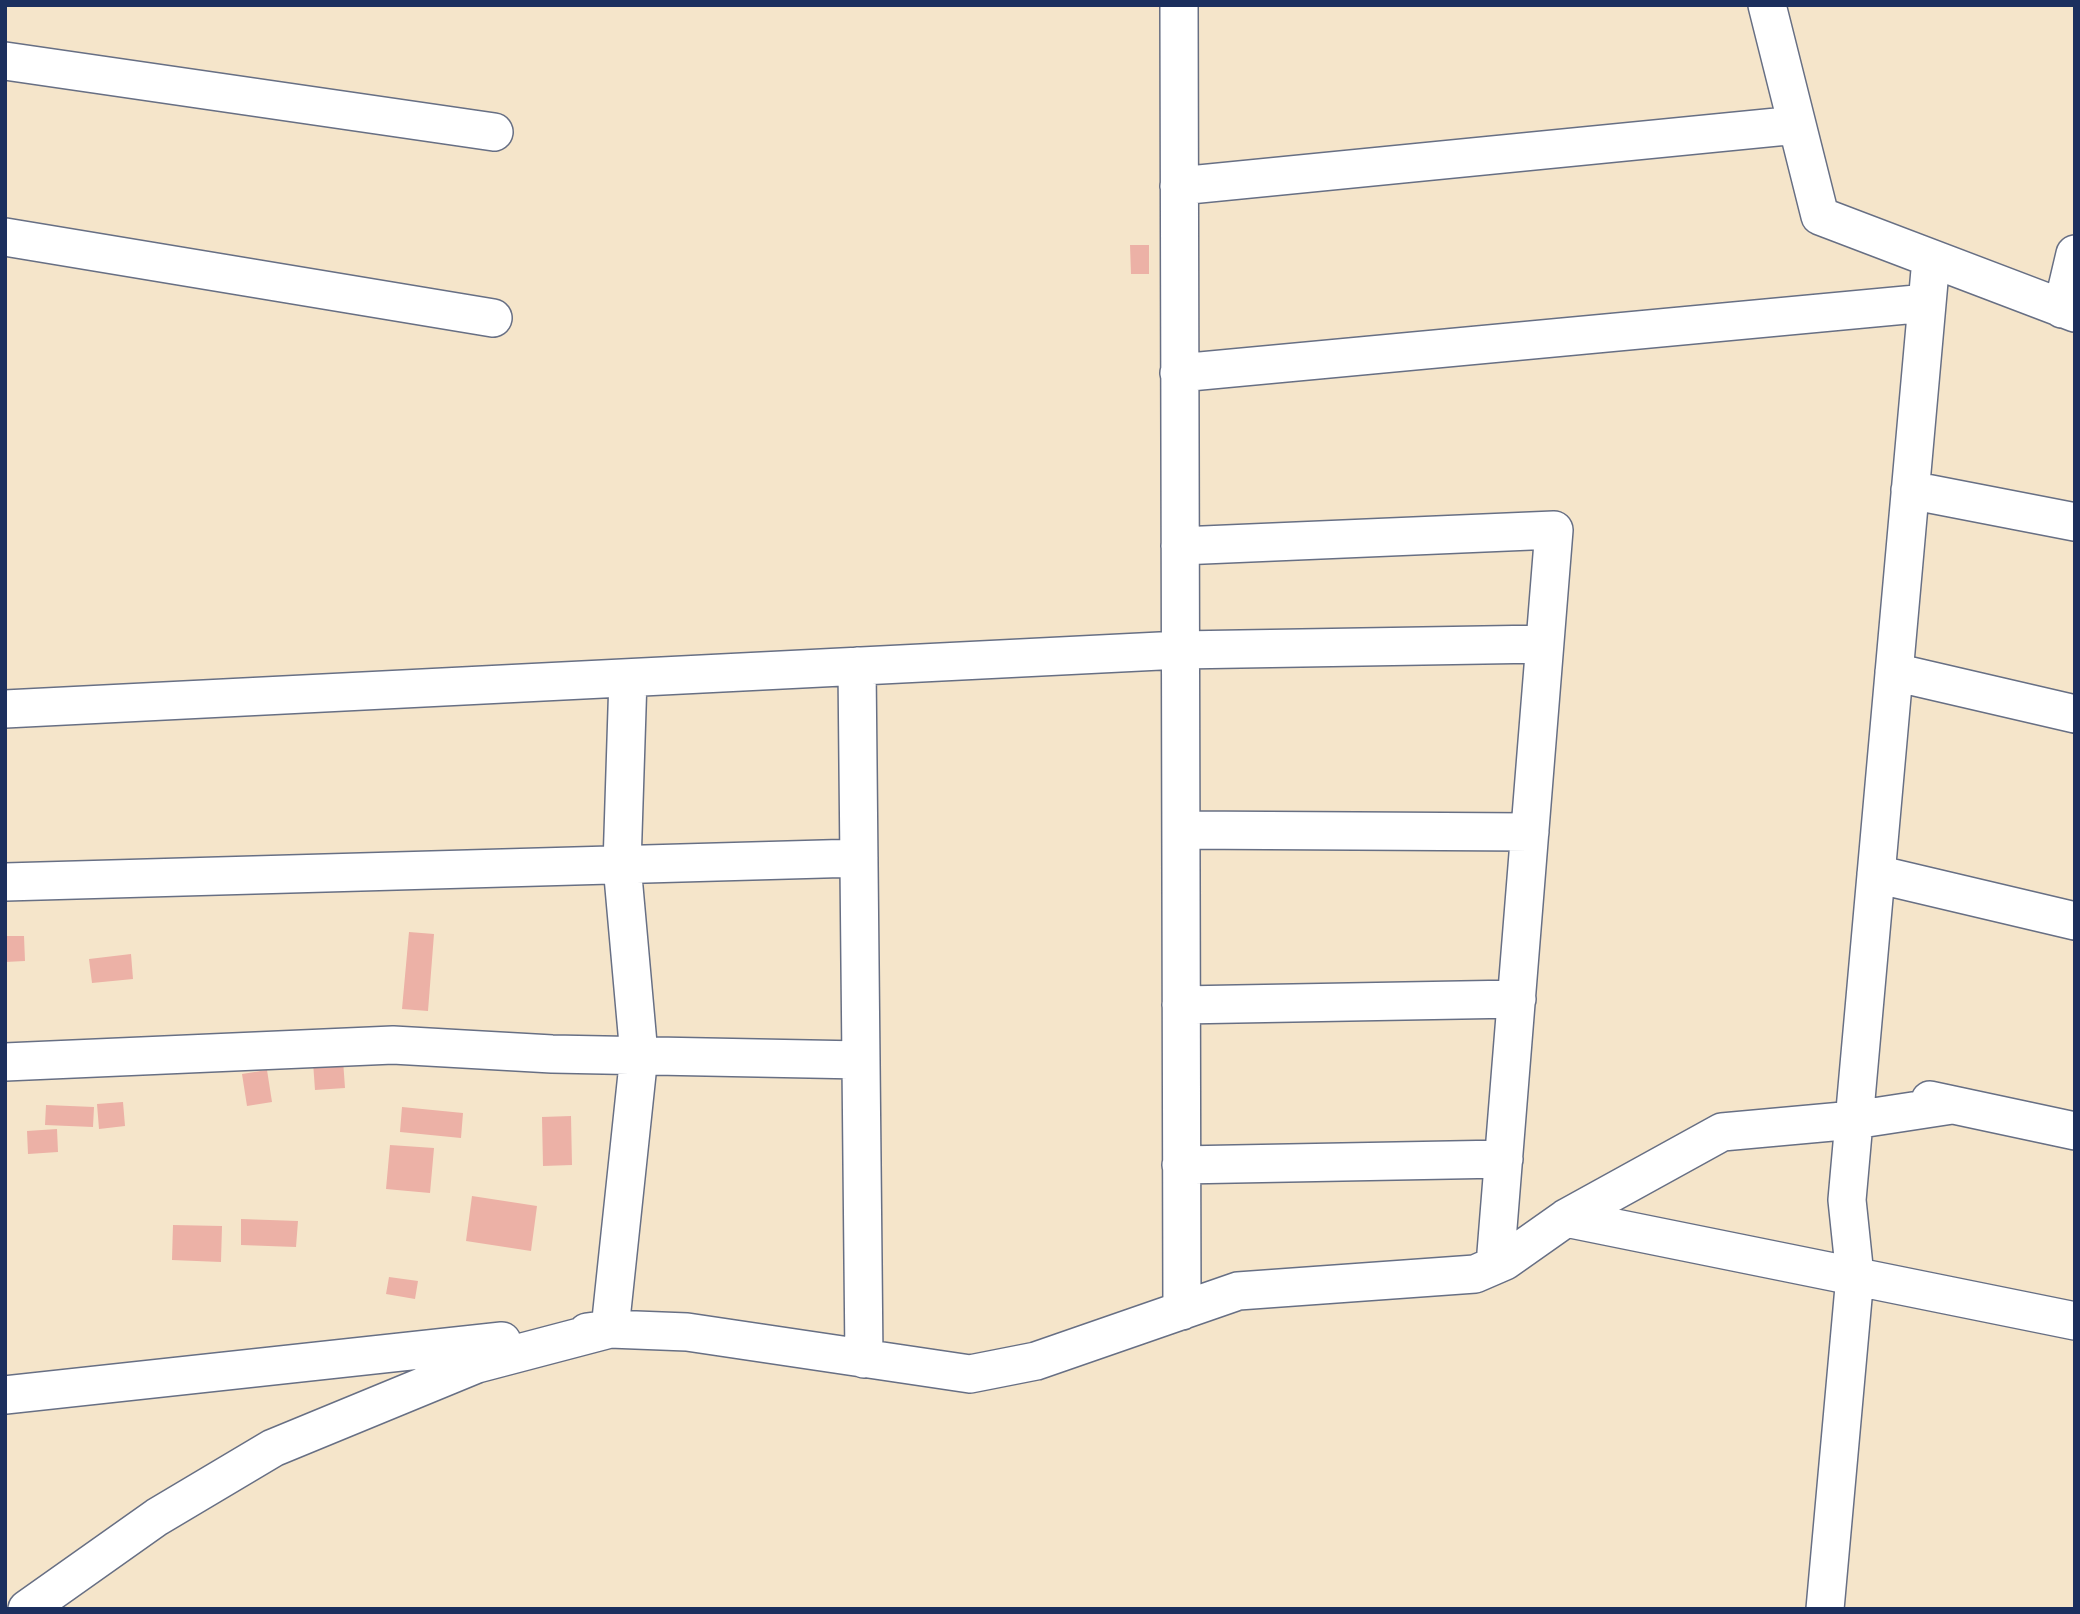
<!DOCTYPE html>
<html>
<head>
<meta charset="utf-8">
<style>
  body { margin:0 }
  #map { position:relative; width:2080px; height:1614px; overflow:hidden; background:#f5e5ca; font-family:Delius,sans-serif }
  canvas { display:block }
  .frame { position:absolute; inset:0; border:7px solid #1b2f5e; pointer-events:none }
</style>
</head>
<body>
<div id="map">
<canvas width="2080" height="1614"></canvas>
<div class="frame"></div>
</div>
<script>
const context = document.querySelector('canvas').getContext('2d');
context.lineJoin = 'round';
function fill(path, color) { context.fillStyle = color; context.fill(path, 'evenodd'); }
const shape = rows => new Path2D(rows.map(r => 'M' + r).join(''));
function strokePath(path, color, width, dash) { context.strokeStyle = color; context.lineWidth = width; context.lineCap = dash ? 'butt' : 'round'; context.setLineDash(dash || []); context.stroke(path); }
const building = shape([
  [1130,245,1149,245,1149,274,1131,274],
  [409,932,434,934,428,1011,402,1009],
  [5,936,24,936,25,961,5,962],
  [131,954,133,979,92,983,89,959],
  [343,1060,345,1088,315,1090,313,1062],
  [267,1070,272,1102,247,1106,242,1074],
  [123,1102,125,1126,99,1129,97,1104],
  [46,1105,94,1107,93,1127,45,1125],
  [402,1107,463,1113,461,1138,400,1132],
  [571,1116,572,1165,543,1166,542,1117],
  [57,1129,58,1152,28,1154,27,1131],
  [390,1145,434,1148,430,1193,386,1189],
  [472,1196,537,1206,531,1251,466,1241],
  [241,1219,298,1221,296,1247,241,1245],
  [173,1225,222,1226,221,1262,172,1260],
  [389,1277,418,1281,415,1299,386,1294]
]);
const street = shape([
  [1179,5,1182,1311],
  [1767,5,1820,216,2075,313],
  [5,61,494,132],
  [1179,186,1797,125],
  [5,237,493,318],
  [2062,309,2075,254],
  [1179,373,1927,303],
  [1910,490,2075,522],
  [1180,546,1554,530,1495,1265],
  [857,666,864,1359],
  [1894,672,2075,714],
  [5,709,1180,650,1544,644],
  [1181,830,1530,832],
  [1876,874,2075,921],
  [5,882,859,858],
  [1181,1005,1517,999],
  [5,1062,393,1045,552,1054,861,1060],
  [1930,1100,2075,1131],
  [1181,1165,1504,1159],
  [1566,1218,2075,1321],
  [587,1332,610,1329,639,1055,622,865,628,678],
  [5,1395,502,1341],
  [27,1609,157,1517,273,1448,477,1364,610,1329,687,1332,970,1374,1036,1361,1238,1291,1475,1274,1505,1261,1566,1218,1722,1132,1854,1120,1952,1105],
  [1825,1609,1855,1276,1847,1200,1931,259]
]);
fill(building, '#ecb1a6');
strokePath(street, '#676f84', 40);
strokePath(street, '#fff', 37);
</script>
</body>
</html>
